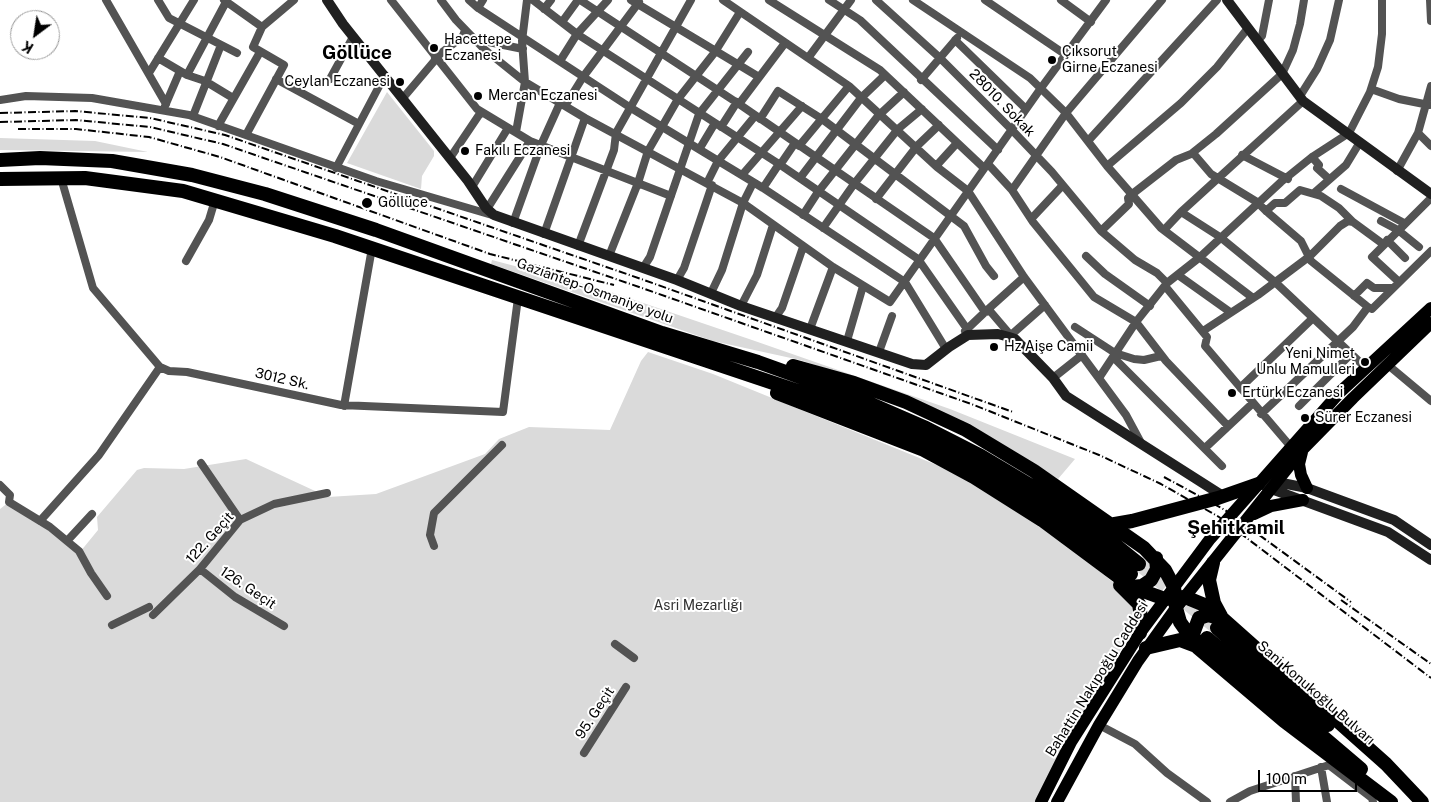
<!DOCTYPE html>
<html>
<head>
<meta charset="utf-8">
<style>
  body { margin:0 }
  #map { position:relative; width:1431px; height:802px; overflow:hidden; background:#fff; font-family:"Public Sans",sans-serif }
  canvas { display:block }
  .north { position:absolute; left:10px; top:10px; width:50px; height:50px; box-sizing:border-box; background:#fff; border:1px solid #999; border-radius:50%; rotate:211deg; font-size:14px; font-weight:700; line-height:20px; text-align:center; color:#000 }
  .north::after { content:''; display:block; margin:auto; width:18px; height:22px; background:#000; clip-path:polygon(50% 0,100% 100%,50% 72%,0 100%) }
  .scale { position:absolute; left:1258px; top:770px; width:99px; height:22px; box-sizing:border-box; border:2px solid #000; border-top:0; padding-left:6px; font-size:15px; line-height:18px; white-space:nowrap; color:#000; -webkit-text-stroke:4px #fff; paint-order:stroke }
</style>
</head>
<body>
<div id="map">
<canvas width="1431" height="802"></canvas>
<div class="north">K</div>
<div class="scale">100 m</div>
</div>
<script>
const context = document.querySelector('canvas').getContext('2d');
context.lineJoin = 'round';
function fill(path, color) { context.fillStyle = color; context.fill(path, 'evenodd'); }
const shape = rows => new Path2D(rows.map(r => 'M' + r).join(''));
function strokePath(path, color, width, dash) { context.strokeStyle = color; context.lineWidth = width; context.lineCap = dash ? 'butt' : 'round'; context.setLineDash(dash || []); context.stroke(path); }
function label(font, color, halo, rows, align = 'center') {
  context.font = font + ' "Public Sans",sans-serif'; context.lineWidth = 4; context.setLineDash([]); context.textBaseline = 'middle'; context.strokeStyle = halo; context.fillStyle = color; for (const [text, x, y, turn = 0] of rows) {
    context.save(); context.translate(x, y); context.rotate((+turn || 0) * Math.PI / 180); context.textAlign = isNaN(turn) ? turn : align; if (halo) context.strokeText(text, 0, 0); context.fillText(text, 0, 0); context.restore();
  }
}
const green = shape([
  [387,92,434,151,434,156,422,176,421,189,347,163],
  [0,138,95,141,148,152,0,150],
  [492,260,602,289,752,340,950,409,1075,459,1058,479,1003,446,866,382,800,360,713,341,491,264],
  [648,352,713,374,949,470,1040,522,1126,593,1134,606,1128,636,1038,802,0,802,0,509,9,502,80,552,98,530,97,517,137,470,144,468,184,469,246,459,328,497,376,494,485,454,499,439,529,427,610,430,641,361]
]);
const highwayTunnel = shape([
  [1139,564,1217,628]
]);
const street = shape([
  [106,0,166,104],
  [158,0,169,18,237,53],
  [224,0,262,27],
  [391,0,477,109,530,141,671,196],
  [441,0,456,20,484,49,525,82,585,118,743,203,833,267,890,302,1041,88,1106,0],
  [469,0,478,8,483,0],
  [533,0,577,34,779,164,918,259,967,329],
  [580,0,739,104,934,238,985,312,1024,277],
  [631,0,759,77],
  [723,0,849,86,937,167,968,191,1024,277,1126,415,1140,441],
  [769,0,880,70,984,168],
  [829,0,860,20,998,150],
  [876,0,940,58,1012,130,1052,172,1101,231],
  [913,0,1030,78,1066,113,1107,166,1161,228,1253,298],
  [985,0,1066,55],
  [1061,0,1091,22],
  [1430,0,1431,21],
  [478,8,631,108,763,188,905,282,946,349],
  [544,9,551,0],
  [562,22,578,0],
  [474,39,523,49],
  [955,40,1026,109],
  [1257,41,1262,36,1269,0],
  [158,58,187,75,205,81,233,98],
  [435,58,463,36,465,30],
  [808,58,851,0],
  [560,61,577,34,608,0],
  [149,73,194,0],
  [187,75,227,0],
  [276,79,359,124],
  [330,79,353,37],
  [921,80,957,38],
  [1371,89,1399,99,1429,105],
  [1300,96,1317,69,1330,40,1339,0],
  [403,98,436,59],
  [0,100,26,96,92,98,189,115,376,181,492,215],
  [1303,101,1181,212,1220,237,1275,282,1365,367],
  [739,104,785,43],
  [165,106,180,71],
  [565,106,583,77,639,2],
  [193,116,221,45],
  [760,119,778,91,822,119,964,226,986,266,994,276],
  [218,126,260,52],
  [721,127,737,102],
  [516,132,525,82,522,41,527,0],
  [1418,133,1431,146],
  [246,135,284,65,253,47,262,27,294,0],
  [1088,141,1217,0],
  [799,146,849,86],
  [700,148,715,123],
  [1193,153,1211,174,1257,202,1266,211,1301,241,1311,261,1368,307],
  [1242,155,1288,179],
  [1312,157,1319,165,1317,168,1329,179],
  [450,158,481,112],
  [988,164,1012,190,1033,222,1094,297,1136,322,1166,361,1228,426],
  [780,165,795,143],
  [937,165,957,143],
  [1107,166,1181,103,1217,67,1248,28],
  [336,168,385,75],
  [1397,171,1418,133,1431,86],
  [742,175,802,106],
  [61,178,93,288,160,367,169,371,187,372,341,405,503,412,518,298],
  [800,178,861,98,885,75],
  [707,183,718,161,755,116],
  [472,187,508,128],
  [763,188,779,164],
  [1341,189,1404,223],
  [1012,190,1066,113,1162,0],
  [1314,193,1346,165,1360,142],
  [876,199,917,146,939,125],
  [487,209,530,141],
  [1266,211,1275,203,1285,203,1300,190,1321,196,1339,208,1353,222],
  [803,215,818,192,878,116,904,92],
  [1032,218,1062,186],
  [1381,221,1398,230,1419,247],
  [513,223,541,145,560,103],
  [823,228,854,184,898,129,922,109],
  [1164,230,1181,212],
  [544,234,585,118],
  [1387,240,1405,258],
  [578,246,614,150,616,133,691,0],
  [609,256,638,183,648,151,678,99,715,52,740,12],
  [1086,256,1105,274,1150,306],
  [186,261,209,220,215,200],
  [643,268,650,257,699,114,748,52],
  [1178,275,1230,312],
  [677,280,684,268,712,185],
  [1398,281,1372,257,1431,198],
  [1167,283,1157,273,1135,260,1101,231,1129,204,1128,198,1131,195,1176,160,1191,154,1216,134,1282,74,1293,50,1300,24,1304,0],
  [1165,286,1207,337,1205,346,1291,447],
  [711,293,722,270,743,203,753,183],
  [1354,296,1367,283,1374,288,1391,288],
  [741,306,757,275,773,225],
  [775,318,782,308,803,247],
  [1075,327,1115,353,1134,359,1144,360,1161,356],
  [810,329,833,267],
  [965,331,985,312,990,311,1013,338],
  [1203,331,1258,295,1310,256,1340,226,1348,221,1353,222,1383,244],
  [1011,335,1045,305],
  [847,341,863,286],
  [879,352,892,316],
  [1113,357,1222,466],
  [1388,365,1431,401],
  [1053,378,1082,355],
  [1099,378,1136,322,1167,283,1200,257,1281,182,1312,157,1349,133,1370,92,1378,67,1382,34,1382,0],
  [1240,388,1313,318],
  [344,406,372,248],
  [1299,406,1351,354],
  [1261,414,1353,327,1368,307,1372,309,1431,251],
  [1205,448,1253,403],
  [201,463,240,520],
  [0,485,10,495,9,502,50,527,79,551,91,573,107,596],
  [40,521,99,455,160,367],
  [67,541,92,514],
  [434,546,430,535,434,513,502,445],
  [200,569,235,597,284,626],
  [153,615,200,569,240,520,274,504,327,493],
  [112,625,149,607],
  [615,644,634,658],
  [1099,725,1135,744,1167,773,1207,802],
  [584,753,626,687],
  [1321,767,1327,802],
  [1295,776,1296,802],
  [1230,802,1250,791,1329,765,1372,798,1373,802]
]);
const secondary = shape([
  [327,0,343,24,468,181,486,208,494,215,677,280,741,306,912,364,926,365,949,347,968,335,998,334,1009,337,1015,339,1053,378,1066,396,1223,496],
  [1227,0,1303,101,1431,194],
  [1272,481,1307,488,1394,520,1431,545],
  [1266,487,1388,532,1431,560]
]);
const primary = shape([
  [1302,452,1299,464,1301,475,1307,488],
  [1254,514,1271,506,1303,500],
  [1041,802,1071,742,1140,633,1210,539,1340,392,1431,308],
  [1057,802,1099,725,1138,661,1176,608,1302,450,1353,398,1431,323]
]);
const highway = shape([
  [0,160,40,158,112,161,192,175,265,194,376,230,662,333,758,362,850,395,926,428,981,456,1043,493,1103,535,1139,564],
  [0,179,85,178,183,191,335,236,848,408,977,465,1040,503,1099,546,1131,574],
  [793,366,854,383,906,402,966,430,1034,471,1144,548,1165,570,1174,587,1176,608,1180,622,1198,648,1284,721,1391,802],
  [777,393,924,450,974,477,1042,520,1132,587,1165,599,1185,597,1202,604,1223,619,1386,764,1422,802],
  [1109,525,1132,521,1218,498,1258,484],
  [1213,563,1209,580,1214,603,1221,616],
  [1120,585,1139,604,1141,617,1140,633],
  [1132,587,1142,586,1151,580,1157,569,1156,558],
  [1217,628,1328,725],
  [1207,638,1361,769],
  [1197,646,1193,634,1199,618,1208,615,1219,618],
  [1146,648,1180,640,1196,646]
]);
const rail = shape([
  [0,113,75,111,150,118,225,135,644,280,1013,412],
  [0,122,76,120,150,127,223,144,642,288,974,405,1099,455,1161,484,1219,517,1431,678],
  [18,129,76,129,149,137,220,157,490,254,614,285],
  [1164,477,1225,510,1351,602],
  [1341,600,1431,664]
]);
const markers = [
  [434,48,5,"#000"],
  [1052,60,5,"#000"],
  [400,82,5,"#000"],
  [478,96,5,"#000"],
  [465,151,5,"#000"],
  [367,203,6,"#000"],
  [994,347,5,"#000"],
  [1365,362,5,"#000"],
  [1232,393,5,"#000"],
  [1305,418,5,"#000"]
];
const poiNames = [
  ["Hacettepe",444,40],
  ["Eczanesi",444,56],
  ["Çıksorut",1062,52],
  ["Girne Eczanesi",1062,68],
  ["Ceylan Eczanesi",390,82,"right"],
  ["Mercan Eczanesi",488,96],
  ["Fakılı Eczanesi",475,151],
  ["Göllüce",378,203],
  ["Hz Aişe Camii",1004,347],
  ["Yeni Nimet",1355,354,"right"],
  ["Unlu Mamulleri",1355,370,"right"],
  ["Ertürk Eczanesi",1242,393],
  ["Sürer Eczanesi",1315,418]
];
const streetNames = [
  ["28010. Sokak",1002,103,46],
  ["Gaziantep-Osmaniye yolu",595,291,20],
  ["3012 Sk.",282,379,13],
  ["122. Geçit",210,538,-48],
  ["126. Geçit",248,588,34],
  ["Bahattin Nakıpoğlu Caddesi",1097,679,-58],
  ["Sani Konukoğlu Bulvarı",1316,693,41],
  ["95. Geçit",595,713,-57]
];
const parkNames = [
  ["Asri Mezarlığı",698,606]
];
const districtNames = [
  ["Göllüce",357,53],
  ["Şehitkamil",1236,528]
];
fill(green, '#dadada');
strokePath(highwayTunnel, '#d9d9d9', 14, [14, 7]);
strokePath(street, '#535353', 8);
strokePath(secondary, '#202020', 10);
strokePath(primary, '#000', 12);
strokePath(highway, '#000', 14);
strokePath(rail, '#000', 2, [8, 2.5, 1, 2.5]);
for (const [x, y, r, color] of markers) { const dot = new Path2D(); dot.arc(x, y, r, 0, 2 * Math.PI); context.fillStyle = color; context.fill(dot); strokePath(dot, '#fff', 2); }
label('14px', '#000', '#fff', poiNames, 'left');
label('14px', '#000', '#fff', streetNames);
label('14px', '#313131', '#fff', parkNames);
label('bold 19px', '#000', '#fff', districtNames);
</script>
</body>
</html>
